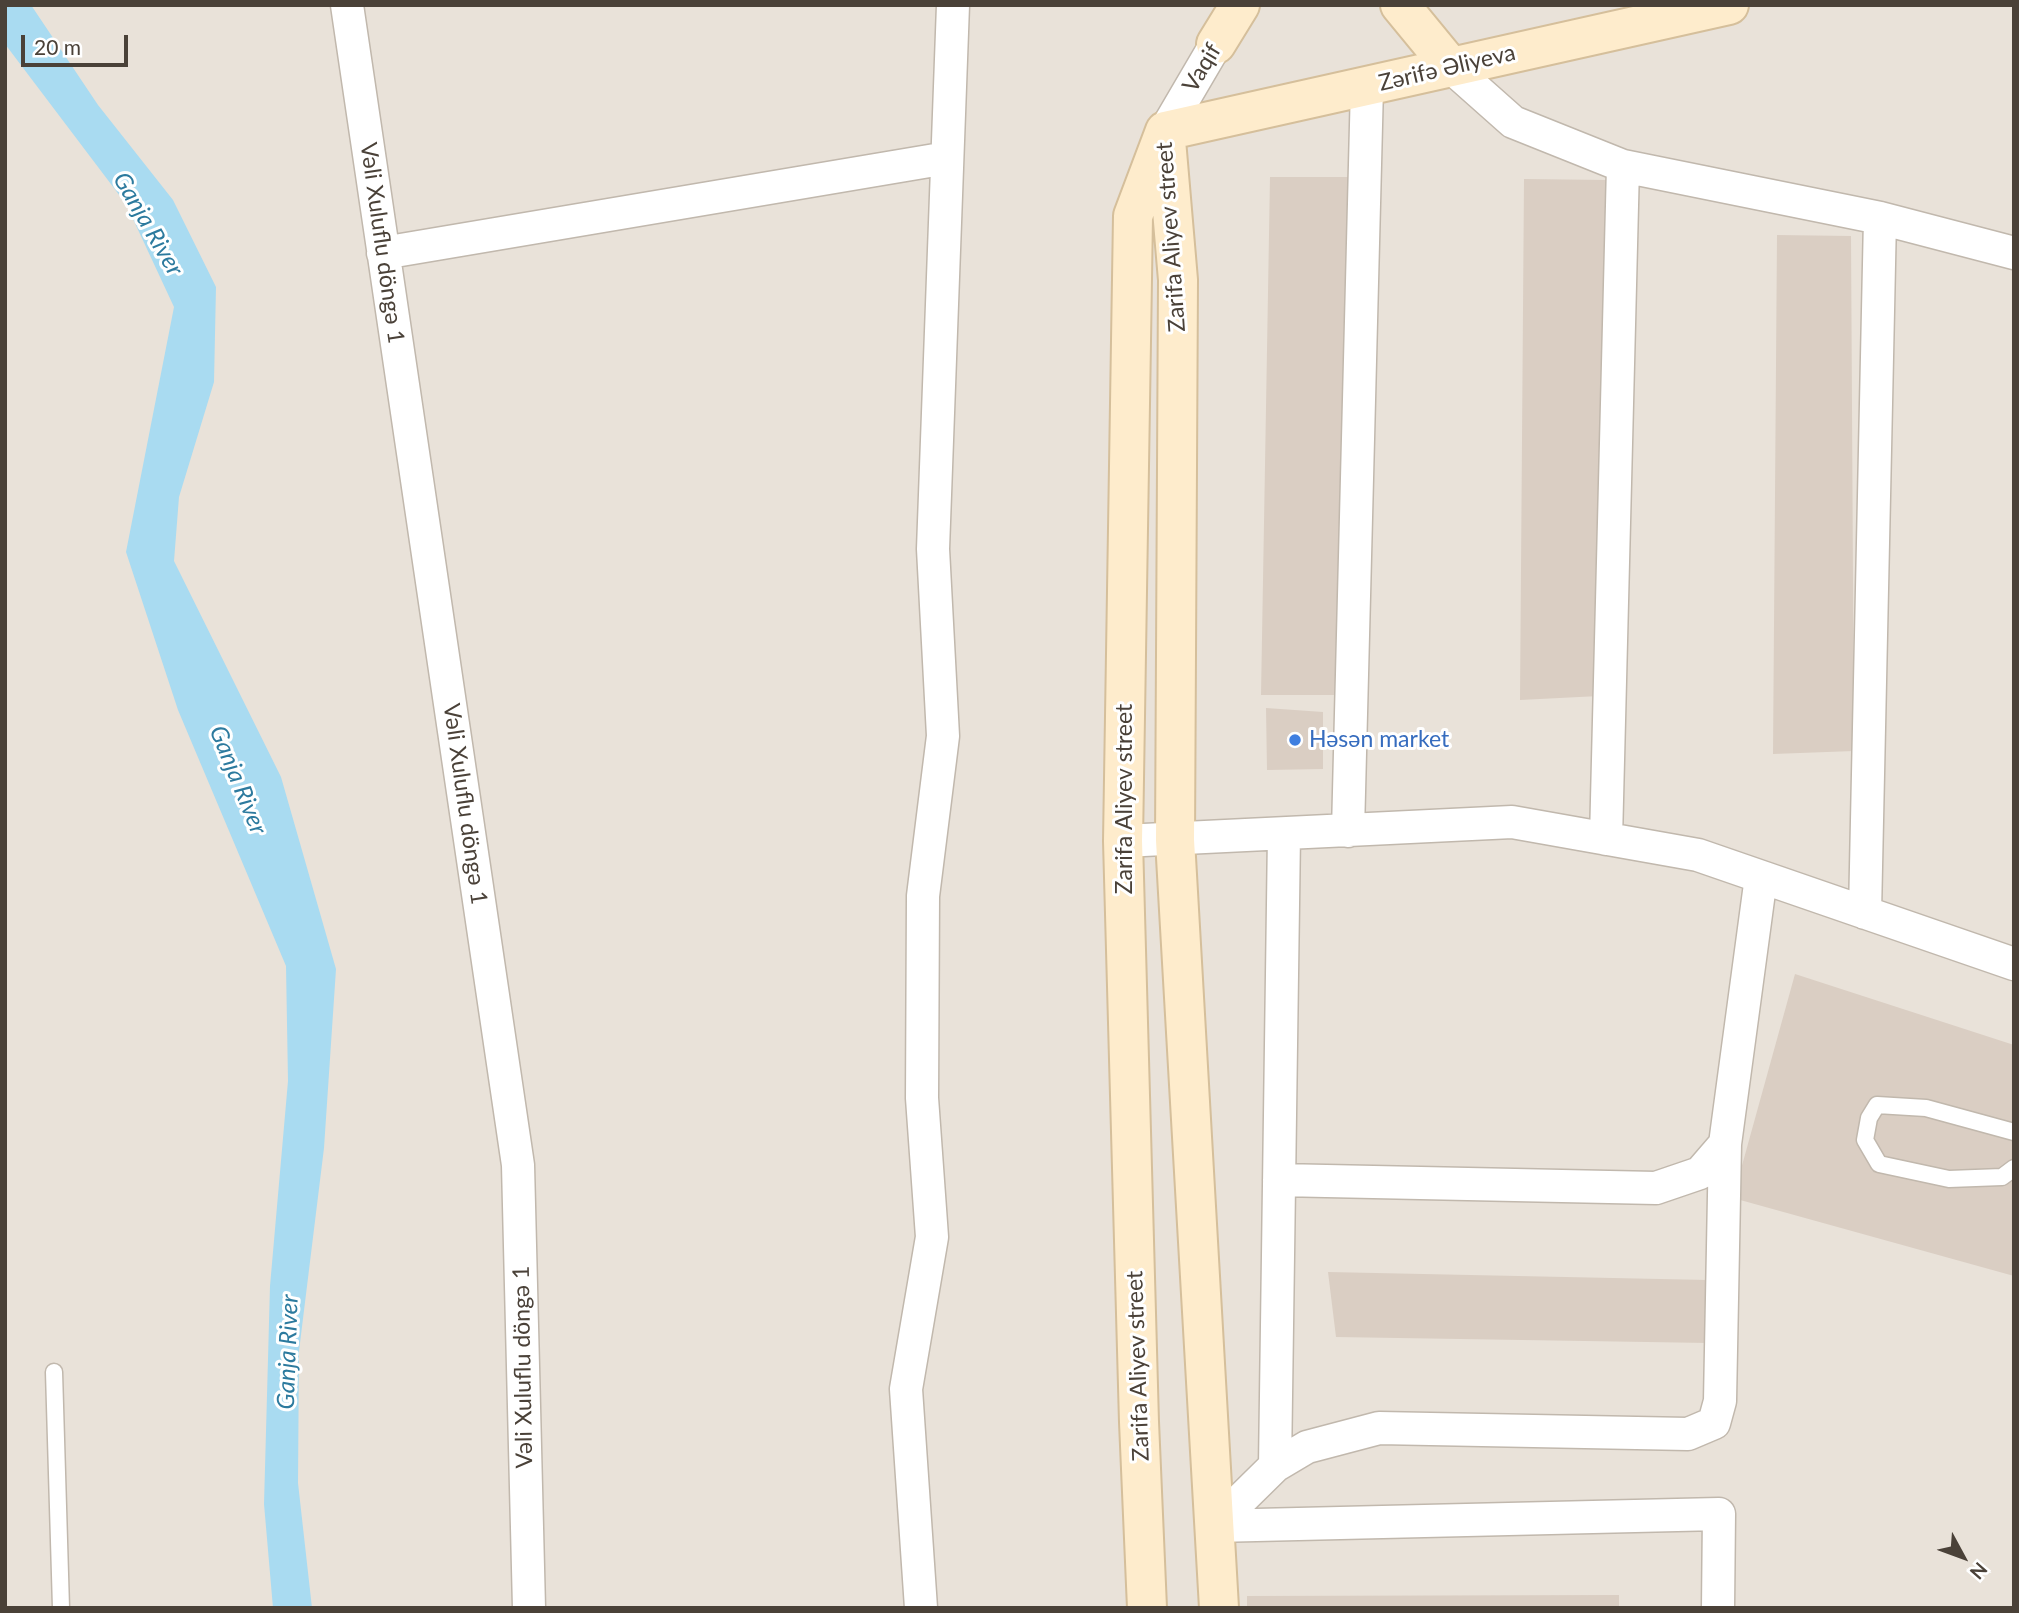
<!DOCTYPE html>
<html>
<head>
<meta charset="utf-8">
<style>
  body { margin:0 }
  #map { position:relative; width:2019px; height:1613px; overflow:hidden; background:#f5f1eb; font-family:Lato,sans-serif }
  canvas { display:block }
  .frame { position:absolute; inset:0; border:7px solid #4a4138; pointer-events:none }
  .north { position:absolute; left:1928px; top:1522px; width:70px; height:70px; -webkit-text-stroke:5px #fff; paint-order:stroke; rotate:131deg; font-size:19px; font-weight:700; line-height:28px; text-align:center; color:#4a4138 }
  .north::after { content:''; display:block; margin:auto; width:24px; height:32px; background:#4a4138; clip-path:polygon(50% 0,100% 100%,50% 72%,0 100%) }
  .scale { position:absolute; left:21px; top:35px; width:107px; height:32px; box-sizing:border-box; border:4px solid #4a4138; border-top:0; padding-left:9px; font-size:21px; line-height:24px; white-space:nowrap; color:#4a4138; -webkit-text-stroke:5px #fff; paint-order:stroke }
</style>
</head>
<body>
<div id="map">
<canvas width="2019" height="1613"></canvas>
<div class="frame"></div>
<div class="north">N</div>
<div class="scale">20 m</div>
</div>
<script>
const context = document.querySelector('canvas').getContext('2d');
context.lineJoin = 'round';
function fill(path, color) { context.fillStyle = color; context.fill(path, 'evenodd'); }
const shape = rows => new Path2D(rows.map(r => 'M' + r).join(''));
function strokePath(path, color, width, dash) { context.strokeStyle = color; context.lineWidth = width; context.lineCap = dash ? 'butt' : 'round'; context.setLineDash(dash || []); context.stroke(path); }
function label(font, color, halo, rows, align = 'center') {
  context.font = font + ' Lato,sans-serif'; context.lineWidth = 6; context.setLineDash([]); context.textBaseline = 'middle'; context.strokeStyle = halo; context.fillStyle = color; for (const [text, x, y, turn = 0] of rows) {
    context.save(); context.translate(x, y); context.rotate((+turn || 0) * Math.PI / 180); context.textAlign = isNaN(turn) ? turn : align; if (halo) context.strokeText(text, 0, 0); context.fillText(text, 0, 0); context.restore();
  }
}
const residential = shape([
  [5,5,2014,5,2014,1608,5,1608]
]);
const water = shape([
  [5,5,31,5,98,105,173,200,216,287,214,382,179,497,174,561,281,777,336,969,324,1148,299,1351,298,1483,312,1608,273,1608,264,1504,270,1286,288,1081,286,966,178,710,126,552,174,307,126,204,5,44]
]);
const building = shape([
  [1270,177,1348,177,1348,695,1261,695],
  [1524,179,1607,180,1599,696,1520,700],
  [1777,235,1851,236,1854,751,1773,754],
  [1266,708,1323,712,1323,769,1267,770],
  [1795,974,2014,1045,2014,1276,1733,1198],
  [1328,1272,1708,1280,1709,1343,1336,1337],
  [1619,1595,1619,1608,1247,1608,1247,1596]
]);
const lane = shape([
  [2014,1132,1926,1108,1877,1105,1869,1118,1865,1140,1879,1164,1949,1179,2002,1177,2014,1168],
  [54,1372,61,1608]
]);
const street = shape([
  [347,5,518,1165,529,1608],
  [1451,67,1513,122,1623,166,1880,218,2014,253],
  [1165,131,1216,44],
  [383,253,947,158],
  [1348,831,1367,86],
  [1606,839,1623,166],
  [1123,841,1512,822,1698,855,2014,964],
  [1865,913,1880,218],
  [1279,1180,1656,1188,1700,1173,1725,1144,1761,877],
  [1275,1466,1284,834],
  [1214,1526,1275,1466,1307,1447,1379,1428,1688,1434,1714,1423,1720,1401,1725,1144],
  [1214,1526,1719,1514,1718,1608],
  [921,1608,906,1389,932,1237,922,1098,923,896,943,736,933,549,953,5]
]);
const secondary = shape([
  [1400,5,1451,67],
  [1216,44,1240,5],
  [1165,131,1729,5],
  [1166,140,1178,280,1175,840,1219,1608],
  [1147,1608,1139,1422,1123,841,1133,216,1165,131]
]);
const markers = [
  [1295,740,7,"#3f7fe0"]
];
const streetNames = [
  ["Vaqif",1202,68,-59],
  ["Zərifə Əliyeva",1447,68,-13],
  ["Zarifa Aliyev street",1171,237,-94],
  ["Vəli Xuluflu döngə 1",382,243,82],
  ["Zarifa Aliyev street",1125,799,-90],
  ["Vəli Xuluflu döngə 1",465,804,82],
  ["Zarifa Aliyev street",1138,1366,-92],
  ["Vəli Xuluflu döngə 1",523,1367,-91]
];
const shopNames = [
  ["Həsən market",1309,740]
];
const waterNames = [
  ["Ganja River",148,224,60],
  ["Ganja River",238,780,68],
  ["Ganja River",288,1352,-88]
];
fill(residential, '#e9e2d9');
fill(water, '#a9dbf1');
fill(building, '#dacec3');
strokePath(lane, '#c1b8ad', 19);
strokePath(street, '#c1b8ad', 35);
strokePath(secondary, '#d5bf9b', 42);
strokePath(lane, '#fff', 16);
strokePath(street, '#fff', 32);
strokePath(secondary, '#feeccc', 38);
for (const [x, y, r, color] of markers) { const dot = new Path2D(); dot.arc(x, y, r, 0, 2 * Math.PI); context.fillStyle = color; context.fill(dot); strokePath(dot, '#fff', 2.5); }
label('23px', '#4a4138', '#fff', streetNames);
label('23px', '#366cbe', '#fff', shopNames, 'left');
label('italic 24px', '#2c7a9e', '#fff', waterNames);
</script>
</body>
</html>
